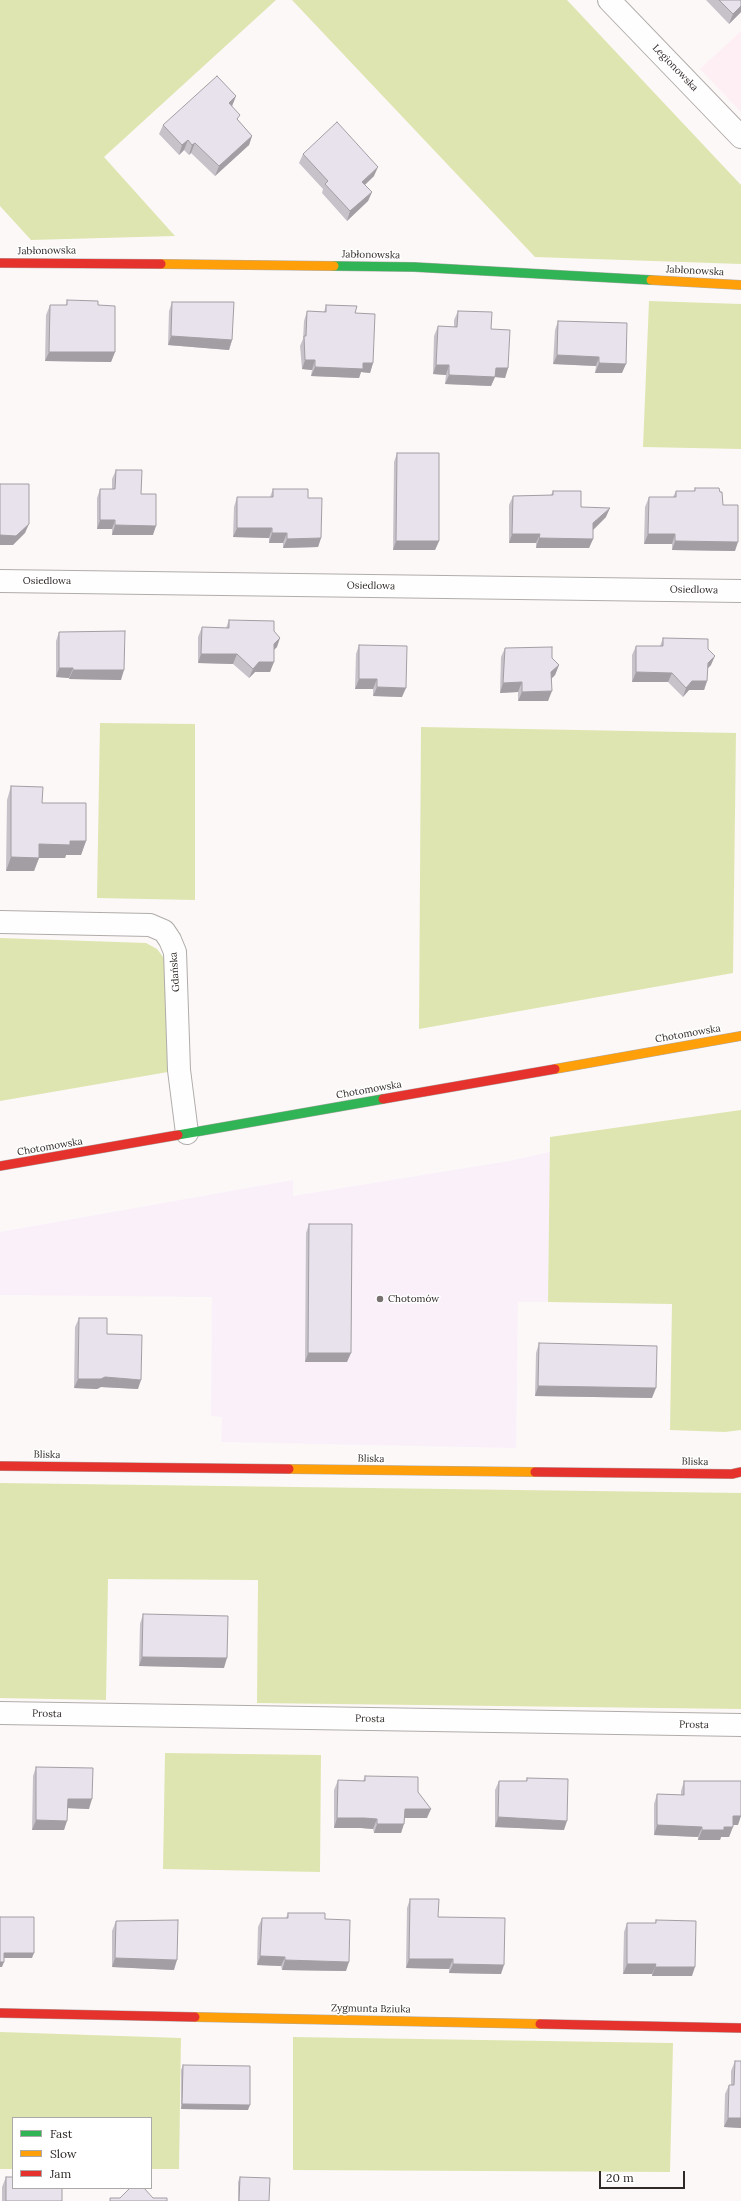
<!DOCTYPE html>
<html>
<head>
<meta charset="utf-8">
<style>
  body { margin:0 }
  #map { position:relative; width:741px; height:2201px; overflow:hidden; background:#fcf8f7; font-family:Lora,serif }
  canvas { display:block }
  .legend { position:absolute; left:12px; top:2117px; width:140px; height:72px; box-sizing:border-box; background:#fff; border:1px solid #aca9a9; margin:0; padding:5px 7px; list-style:none; font-size:12px; color:#2f2927 }
  .legend li { display:flex; align-items:center; gap:8px; height:20px }
  .legend b { width:20px; border:1px solid #aca9a9 }
  .scale { position:absolute; left:599px; top:2171px; width:86px; height:18px; box-sizing:border-box; border:2px solid #2f2927; border-top:0; padding-left:5px; font-size:12px; line-height:14px; white-space:nowrap; color:#2f2927; -webkit-text-stroke:3px #fff; paint-order:stroke }
</style>
</head>
<body>
<div id="map">
<canvas width="741" height="2201"></canvas>
<ul class="legend">
<li><b style="height:5px;background:#30b455"></b>Fast</li>
<li><b style="height:5px;background:#ff9f0a"></b>Slow</li>
<li><b style="height:5px;background:#e5322d"></b>Jam</li>
</ul>
<div class="scale">20 m</div>
</div>
<script>
const context = document.querySelector('canvas').getContext('2d');
context.lineJoin = 'round';
function fill(path, color) { context.fillStyle = color; context.fill(path, 'evenodd'); }
const shape = rows => new Path2D(rows.map(r => 'M' + r).join(''));
function strokePath(path, color, width, dash) { context.strokeStyle = color; context.lineWidth = width; context.lineCap = dash ? 'butt' : 'round'; context.setLineDash(dash || []); context.stroke(path); }
function label(font, color, halo, rows, align = 'center') {
  context.font = font + ' Lora,serif'; context.lineWidth = 3; context.setLineDash([]); context.textBaseline = 'middle'; context.strokeStyle = halo; context.fillStyle = color; for (const [text, x, y, turn = 0] of rows) {
    context.save(); context.translate(x, y); context.rotate((+turn || 0) * Math.PI / 180); context.textAlign = isNaN(turn) ? turn : align; if (halo) context.strokeText(text, 0, 0); context.fillText(text, 0, 0); context.restore();
  }
}
const commercial = shape([
  [550,1152,548,1302,518,1302,516,1448,221,1442,222,1417,211,1416,212,1297,0,1295,0,1232,293,1180,293,1196,509,1161]
]);
const industrial = shape([
  [741,31,741,112,700,69]
]);
const green = shape([
  [0,0,276,0,104,157,175,236,31,240,0,206],
  [292,0,567,0,741,185,741,264,535,257],
  [649,301,741,304,741,449,643,447],
  [100,723,195,724,195,900,97,898],
  [421,727,736,733,733,973,419,1029],
  [0,938,146,943,157,949,164,958,168,1072,0,1101],
  [741,1110,741,1430,725,1432,670,1430,672,1304,548,1302,550,1137],
  [0,1483,741,1493,741,1709,257,1703,258,1580,108,1579,106,1700,0,1698],
  [165,1753,321,1755,320,1872,163,1869],
  [0,2032,181,2038,179,2169,151,2169,151,2118,13,2118,13,2169,0,2169],
  [293,2037,673,2043,670,2172,293,2170]
]);
const street = shape([
  [609,0,741,137],
  [0,581,741,591],
  [0,922,150,925,164,931,170,940,175,952,179,1070,187,1133],
  [0,1713,741,1725]
]);
const fast = shape([
  [334,266,414,267,651,280],
  [178,1135,383,1099]
]);
const slow = shape([
  [161,264,334,266],
  [651,280,741,285],
  [555,1069,741,1036],
  [289,1469,535,1472],
  [195,2017,540,2024]
]);
const jam = shape([
  [0,263,161,264],
  [383,1099,555,1069],
  [0,1166,178,1135],
  [0,1466,289,1469],
  [535,1472,732,1474,741,1472],
  [0,2013,195,2017],
  [540,2024,741,2028]
]);
const wall = shape([
  [706,0,741,0,741,12,729,24],
  [236,96,232,106,238,120,252,136,249,145,215,176,191,153,189,155,184,150,179,155,159,134,163,125],
  [303,154,374,176,365,185,372,192,368,201,347,221,322,193,323,189,299,163],
  [67,300,98,305,115,352,111,362,45,361,46,315,50,305,66,305],
  [172,302,232,340,229,350,168,345,169,311],
  [326,305,355,313,373,363,370,373,361,372,359,378,311,376,312,370,302,369,300,346,303,339,304,321,307,311,324,312],
  [458,311,491,329,508,368,505,378,495,377,491,386,445,384,446,375,433,374,434,336,438,326,454,327,454,320],
  [558,321,622,373,595,373,596,366,553,364,555,330],
  [397,453,439,541,435,550,393,550,394,462],
  [116,470,141,494,153,535,112,535,112,529,97,529,97,498,100,489,112,489,112,479],
  [695,488,720,492,735,551,672,550,672,544,644,544,645,507,649,497,673,497,676,491,694,491],
  [273,489,308,498,321,538,318,547,283,548,283,543,269,543,269,538,233,537,234,507,237,497,270,497],
  [553,491,581,507,606,517,593,530,593,539,589,548,536,548,536,543,509,543,509,505,513,496,551,495],
  [229,620,274,631,277,647,274,650,270,672,255,672,249,678,233,664,198,663,198,637,202,627,226,628],
  [59,632,121,680,69,679,69,678,56,677,56,641],
  [663,638,708,649,711,665,707,669,707,681,704,690,689,690,683,697,668,682,632,682,632,655,636,646,660,646],
  [359,645,402,697,373,696,373,689,355,689,356,654],
  [505,648,552,658,559,665,555,675,552,678,548,701,518,701,518,692,500,693,501,657],
  [11,786,42,803,86,841,81,855,66,855,65,858,39,858,34,871,6,871,7,800],
  [309,1224,347,1362,305,1362,306,1233],
  [79,1318,107,1334,138,1389,101,1387,97,1389,74,1388,75,1327],
  [539,1343,652,1398,535,1396,536,1353],
  [143,1614,224,1668,139,1666,140,1624],
  [36,1767,89,1809,68,1808,64,1830,32,1830,33,1776],
  [365,1776,418,1792,427,1818,405,1818,401,1833,374,1833,373,1829,361,1828,334,1828,334,1790,338,1780,363,1781],
  [527,1778,564,1830,495,1827,495,1790,499,1781,526,1781],
  [684,1781,738,1825,733,1825,729,1837,721,1837,720,1840,698,1840,698,1837,654,1835,654,1804,657,1794,681,1795,681,1791],
  [410,1899,438,1917,501,1974,449,1973,449,1969,406,1968,407,1908],
  [288,1913,325,1919,346,1971,282,1970,281,1966,257,1965,258,1927,262,1918,286,1918],
  [656,1920,692,1976,652,1976,652,1974,623,1974,624,1932,627,1923,655,1923],
  [116,1921,174,1970,112,1967,112,1931],
  [735,2061,741,2128,724,2127,725,2094,729,2085,731,2085,731,2071],
  [183,2065,248,2110,181,2109,181,2070],
  [6,2177,62,2201,2,2201,2,2187],
  [240,2177,269,2201,238,2201,238,2182]
]);
const shadedWall = shape([
  [741,6,741,12,729,24,733,14],
  [236,96,232,106,225,112,229,103],
  [252,136,249,145,215,176,219,166],
  [188,140,184,150,179,155,182,145],
  [195,143,191,153,189,155,192,145],
  [378,167,374,176,358,191,362,182],
  [372,192,368,201,347,221,350,211],
  [171,336,232,340,229,350,168,345],
  [49,352,115,352,111,362,45,361],
  [557,355,599,357,596,366,553,364],
  [305,360,315,360,312,370,302,369],
  [363,363,373,363,370,373,361,372,359,378,311,376,315,367],
  [599,363,626,364,622,373,595,373],
  [436,365,449,365,446,375,433,374],
  [496,368,508,368,505,378,495,377,491,386,445,384,449,375],
  [610,508,606,517,590,533,593,523],
  [100,520,115,520,112,529,97,529],
  [29,524,25,533,13,545,0,545,0,535],
  [115,525,156,526,153,535,112,535],
  [237,528,272,528,269,538,233,537],
  [272,533,287,533,283,543,269,543],
  [512,534,540,534,536,543,509,543],
  [648,534,675,534,672,544,644,544],
  [321,538,318,547,283,548,287,539],
  [539,538,593,539,589,548,536,548],
  [396,541,439,541,435,550,393,550],
  [675,541,738,542,735,551,672,550],
  [280,638,277,647,270,653,274,644],
  [201,654,237,654,233,664,198,663],
  [715,656,711,665,704,672,708,663],
  [259,662,274,662,270,672,255,672,249,678,253,669],
  [559,665,555,675,548,682,551,672],
  [59,668,73,668,69,678,56,677],
  [73,670,124,670,121,680,69,679],
  [636,672,672,673,668,682,632,682],
  [359,679,377,679,373,689,355,689],
  [692,681,707,681,704,690,689,690,683,697,686,688],
  [522,682,518,692,500,693,503,683],
  [377,687,406,688,402,697,373,696],
  [552,691,548,701,518,701,522,692],
  [70,841,86,841,81,855,66,855,65,858,39,858,34,871,6,871,11,857,39,844],
  [308,1353,351,1353,347,1362,305,1362],
  [105,1377,141,1380,138,1389,101,1387,97,1389,74,1388,78,1379],
  [538,1386,656,1388,652,1398,535,1396],
  [142,1657,227,1658,224,1668,139,1666],
  [68,1799,92,1799,89,1809,65,1808],
  [405,1809,431,1809,427,1818,402,1818],
  [733,1816,741,1816,738,1825,729,1825],
  [498,1817,567,1821,564,1830,495,1827],
  [337,1818,364,1818,377,1819,373,1829,361,1828,334,1828],
  [36,1820,67,1821,64,1830,32,1830],
  [377,1824,404,1824,401,1833,374,1833],
  [657,1825,702,1827,698,1837,654,1835],
  [724,1827,733,1827,729,1837,721,1837,720,1840,698,1840,702,1830],
  [4,1953,34,1953,32,1958,2,1958],
  [260,1956,285,1957,281,1966,257,1965],
  [115,1958,177,1960,174,1970,112,1967],
  [409,1959,453,1959,449,1969,406,1968],
  [285,1960,349,1962,346,1971,282,1970],
  [0,1962,4,1962,2,1967,0,1967],
  [453,1964,504,1965,501,1974,449,1973],
  [627,1964,656,1964,652,1974,623,1974],
  [655,1967,695,1967,692,1976,652,1976],
  [182,2104,250,2105,248,2110,181,2109],
  [728,2118,741,2118,741,2128,724,2127]
]);
const building = shape([
  [719,0,741,0,741,6,733,14,719,0],
  [217,76,236,96,229,103,240,115,237,119,252,136,219,166,195,143,192,145,188,140,182,145,163,125,217,76],
  [337,122,378,167,362,182,372,192,350,211,325,184,328,181,303,154,337,122],
  [67,300,98,301,98,305,115,306,115,352,49,352,50,305,67,305,67,300],
  [172,302,234,302,232,340,171,336,172,302],
  [326,305,357,306,355,313,375,314,373,363,363,363,363,369,315,367,315,360,305,360,304,336,306,336,307,311,326,312,326,305],
  [458,311,492,312,491,329,510,330,508,368,496,368,495,377,449,375,449,365,436,365,438,326,457,327,458,311],
  [558,321,627,323,626,364,599,363,599,357,557,355,558,321],
  [397,453,439,453,439,541,396,541,397,453],
  [116,470,142,470,141,494,156,494,156,526,115,525,115,520,100,520,100,489,115,489,116,470],
  [0,484,29,484,29,524,16,536,0,535,0,484],
  [695,488,719,488,720,492,722,492,723,505,738,505,738,542,675,541,675,534,648,534,649,497,676,497,676,491,695,491,695,488],
  [273,489,308,489,308,498,322,498,321,538,287,539,287,533,272,533,272,528,237,528,237,497,273,497,273,489],
  [553,491,581,491,581,507,610,508,593,523,593,539,539,538,540,534,512,534,513,496,553,495,553,491],
  [229,620,274,621,274,631,280,638,274,644,274,662,259,662,253,669,237,654,201,654,202,627,229,628,229,620],
  [125,631,124,670,73,670,73,668,59,668,59,632,125,631],
  [663,638,708,639,708,649,715,656,708,663,707,681,692,681,686,688,672,673,636,672,636,646,663,646,663,638],
  [359,645,407,646,406,688,377,687,377,679,359,679,359,645],
  [552,647,552,658,559,665,551,672,552,691,522,692,522,682,503,683,505,648,552,647],
  [11,786,43,787,42,803,86,803,86,841,70,841,70,845,39,844,39,858,11,857,11,786],
  [309,1224,352,1224,351,1353,308,1353,309,1224],
  [79,1318,107,1318,107,1334,142,1335,141,1380,105,1377,101,1379,78,1379,79,1318],
  [539,1343,657,1346,656,1388,538,1386,539,1343],
  [143,1614,228,1616,227,1658,142,1657,143,1614],
  [36,1767,93,1768,92,1799,68,1799,67,1821,36,1820,36,1767],
  [365,1776,418,1777,418,1792,431,1809,405,1809,404,1824,377,1824,377,1819,364,1818,337,1818,338,1780,365,1781,365,1776],
  [527,1778,568,1779,567,1821,498,1817,499,1781,527,1781,527,1778],
  [684,1781,741,1781,741,1816,733,1816,733,1827,724,1827,724,1830,702,1830,702,1827,657,1825,657,1794,684,1795,684,1781],
  [410,1899,439,1899,438,1917,505,1918,504,1965,453,1964,453,1959,409,1959,410,1899],
  [288,1913,325,1913,325,1919,350,1920,349,1962,285,1960,285,1957,260,1956,262,1918,288,1918,288,1913],
  [0,1917,34,1917,34,1953,4,1953,4,1962,0,1962,0,1917],
  [178,1920,177,1960,115,1958,116,1921,178,1920],
  [656,1920,696,1921,695,1967,655,1967,656,1964,627,1964,627,1923,656,1923,656,1920],
  [735,2061,741,2061,741,2118,728,2118,729,2085,734,2085,735,2061],
  [183,2065,250,2066,250,2105,182,2104,183,2065],
  [6,2177,13,2177,13,2188,62,2188,62,2201,6,2201,6,2177],
  [240,2177,270,2178,269,2201,239,2201,240,2177],
  [130,2188,144,2188,153,2198,167,2198,167,2201,110,2201,110,2198,120,2198,130,2188]
]);
const markers = [
  [380,1299,4,"#777170"]
];
const streetNames = [
  ["Legionowska",675,68,46],
  ["Jabłonowska",47,251,-1],
  ["Jabłonowska",371,255,1],
  ["Jabłonowska",695,271,3],
  ["Osiedlowa",47,581],
  ["Osiedlowa",371,586,1],
  ["Osiedlowa",694,590,1],
  ["Gdańska",175,972,-94],
  ["Chotomowska",688,1034,-10],
  ["Chotomowska",369,1090,-10],
  ["Chotomowska",50,1147,-10],
  ["Bliska",47,1455,1],
  ["Bliska",371,1459,1],
  ["Bliska",695,1462,1],
  ["Prosta",47,1714,1],
  ["Prosta",370,1719,1],
  ["Prosta",694,1725,1],
  ["Zygmunta Bziuka",371,2009,1]
];
const poiNames = [
  ["Chotomów",388,1299]
];
fill(commercial, '#f9f0fa');
fill(industrial, '#feeff5');
fill(green, '#dfe5b0');
strokePath(street, '#b0acaa', 24);
strokePath(fast, '#b0acaa', 10);
strokePath(slow, '#b0acaa', 10);
strokePath(jam, '#b0acaa', 10);
strokePath(street, '#fffefe', 22);
strokePath(fast, '#30b455', 9);
strokePath(slow, '#ff9f0a', 9);
strokePath(jam, '#e5322d', 9);
fill(wall, '#c7c2ca');
fill(shadedWall, '#a29ea4');
fill(building, '#e7e2eb');
strokePath(building, '#a29ea4', 1);
for (const [x, y, r, color] of markers) { const dot = new Path2D(); dot.arc(x, y, r, 0, 2 * Math.PI); context.fillStyle = color; context.fill(dot); strokePath(dot, '#fff', 1.5); }
label('10px', '#2f2927', '#fff', streetNames);
label('10px', '#2f2927', '#fff', poiNames, 'left');
</script>
</body>
</html>
